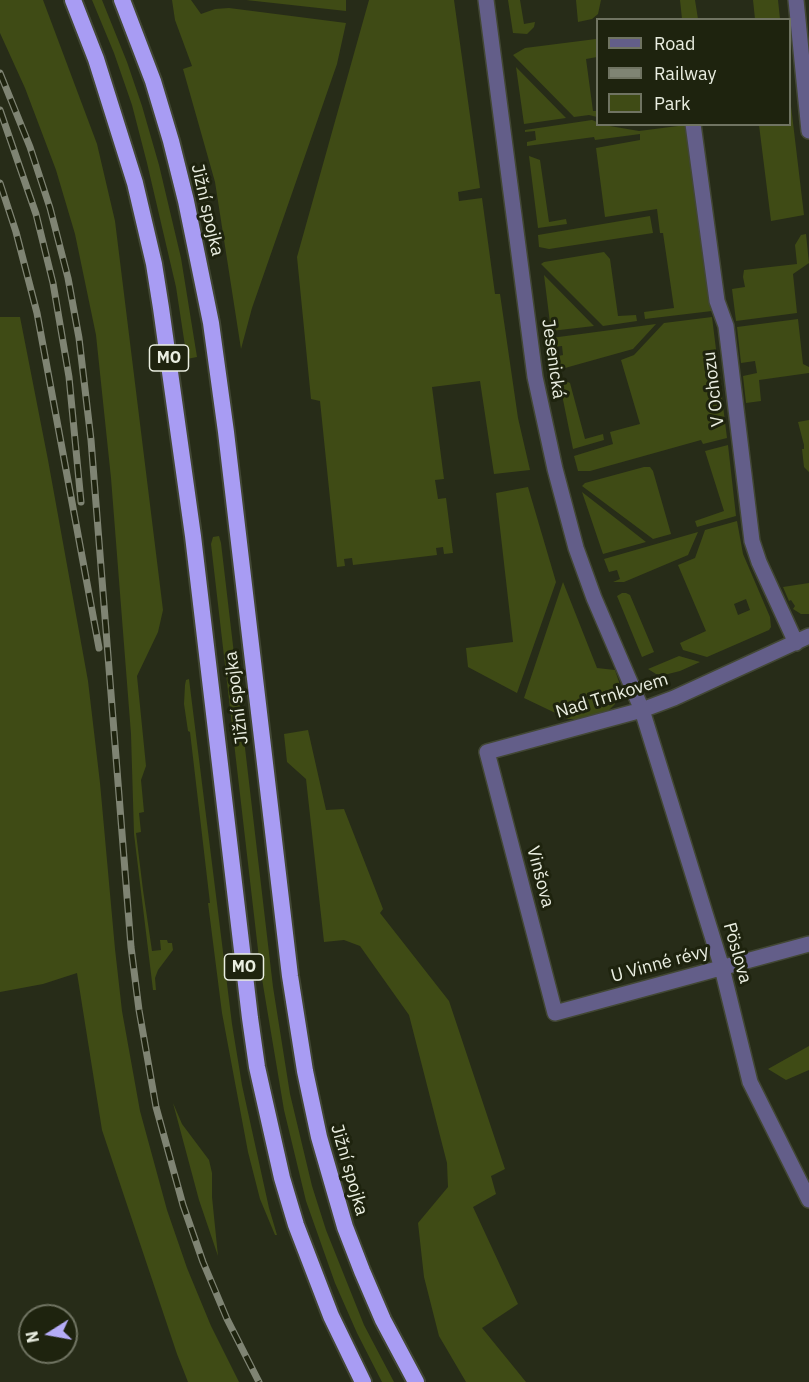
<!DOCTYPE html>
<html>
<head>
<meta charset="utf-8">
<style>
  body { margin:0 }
  #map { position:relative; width:809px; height:1382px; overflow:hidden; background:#272c18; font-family:"IBM Plex Sans",sans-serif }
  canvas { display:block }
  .legend { position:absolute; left:596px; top:18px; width:195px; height:108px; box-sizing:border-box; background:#1e230e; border:2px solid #707462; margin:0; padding:8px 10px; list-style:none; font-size:18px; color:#eaeee1 }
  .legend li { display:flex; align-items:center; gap:12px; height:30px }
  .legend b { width:30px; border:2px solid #707462 }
  .north { position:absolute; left:18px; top:1304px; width:60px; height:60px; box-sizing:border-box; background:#1e230e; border:2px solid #707462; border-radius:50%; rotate:259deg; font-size:16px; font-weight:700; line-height:24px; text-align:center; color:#eaeee1 }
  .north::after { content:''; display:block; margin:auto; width:21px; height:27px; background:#b5acf8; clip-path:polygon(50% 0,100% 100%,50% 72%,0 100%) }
</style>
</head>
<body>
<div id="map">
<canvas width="809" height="1382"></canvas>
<ul class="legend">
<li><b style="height:8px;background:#635e89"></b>Road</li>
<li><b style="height:8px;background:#7f8473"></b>Railway</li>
<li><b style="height:16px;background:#3f4b15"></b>Park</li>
</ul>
<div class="north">N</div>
</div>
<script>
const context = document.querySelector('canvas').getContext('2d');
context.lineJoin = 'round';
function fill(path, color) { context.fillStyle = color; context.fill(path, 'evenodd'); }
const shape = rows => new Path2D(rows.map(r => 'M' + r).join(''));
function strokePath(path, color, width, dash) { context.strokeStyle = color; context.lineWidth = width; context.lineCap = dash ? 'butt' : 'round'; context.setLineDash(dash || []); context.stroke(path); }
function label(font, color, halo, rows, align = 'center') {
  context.font = font + ' "IBM Plex Sans",sans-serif'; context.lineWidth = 6; context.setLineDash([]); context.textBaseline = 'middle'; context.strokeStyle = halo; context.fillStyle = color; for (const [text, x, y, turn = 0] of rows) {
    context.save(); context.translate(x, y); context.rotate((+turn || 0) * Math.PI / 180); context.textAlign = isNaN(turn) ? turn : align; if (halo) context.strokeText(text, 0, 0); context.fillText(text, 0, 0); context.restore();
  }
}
const green = shape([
  [0,0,43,0,97,144,115,221,163,610,158,632,137,676,146,766,141,780,144,812,139,813,141,832,136,833,143,890,152,951,161,950,160,940,167,940,168,943,172,943,173,950,158,970,155,978,156,990,153,990,134,834,131,734,111,478,96,335,75,234,56,170,25,88,0,33],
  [92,0,102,0,127,62,142,106,159,165,181,258,197,357,187,359,176,287,147,163,132,105,114,53],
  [172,0,191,0,201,14,215,9,229,8,346,23,337,64,252,308,241,349,215,182,183,69,192,66,175,20],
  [246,0,346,0,346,11],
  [369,0,454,0,480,188,458,192,459,201,482,198,495,294,500,294,518,418,530,470,494,474,480,381,432,387,444,479,435,480,438,499,446,498,453,553,444,554,443,547,436,548,437,555,353,565,352,558,344,559,345,566,337,567,320,401,311,399,297,257],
  [508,0,520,0,524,24,535,22,534,27,527,34,513,33],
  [576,0,601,0,598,14,592,19,578,22],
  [680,0,695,0,698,19,682,19],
  [753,0,778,0,780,19,755,19],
  [596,39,597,57,586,59,593,111,597,111,597,117,589,115,574,117,513,55,525,48],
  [516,67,566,118,524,124],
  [790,106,791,106,804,215,771,221,759,125,790,124],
  [592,120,597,122,598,124,639,131,686,125,712,311,645,319,644,312,674,308,663,233,660,233,657,209,605,217,596,148,640,140,640,134,595,140,594,137,527,146,527,142,536,140,535,131,525,132,525,130],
  [529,156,540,160,549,222,566,219,567,224,538,228],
  [650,216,653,233,549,249,539,247,538,235],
  [806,234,809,263,793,274,797,313,736,321,732,289,745,287,743,277,744,270,797,264,795,245,801,235],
  [604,252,610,259,618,316,636,315,637,321,603,326,541,264,544,262],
  [544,275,594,326,551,331],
  [0,317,20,317,48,460,88,681,100,783,115,949,122,1011,140,1111,167,1210,187,1268,211,1326,239,1382,188,1382,177,1354,102,1130,77,973,43,984,0,992],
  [712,317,727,438,703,444,701,440,590,471,578,471,574,456,613,444,610,432,640,424,621,360,634,355,664,323],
  [798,319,803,364,809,367,809,373,759,380,761,401,746,403,743,376,757,373,755,361,741,363,737,327],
  [656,324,633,349,565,368,556,365,554,357,563,355,562,346,553,347,551,338],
  [561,379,570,383,585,439,603,434,604,440,573,449,559,380],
  [809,420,809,472,804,467,802,449,804,449,804,445,798,422],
  [728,445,736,516,697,527,695,521,724,511,705,451],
  [644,467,650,467,653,471,671,534,653,539,582,486,585,483],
  [528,487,556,582,517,693,468,667,466,648,513,642,496,493],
  [582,492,646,542,603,554],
  [737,521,743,554,770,617,771,627,769,630,707,657,683,650,680,643,706,631,678,565,695,558,705,530],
  [746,599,750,610,738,615,734,604],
  [698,532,688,555,624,582,613,582,620,579,617,570,609,572,604,559],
  [219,536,221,543,273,987,290,1094,312,1186,326,1230,364,1325,394,1382,382,1382,357,1333,335,1283,306,1201,284,1110,260,967,211,544,213,537],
  [563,582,597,668,615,670,619,682,620,694,615,704,606,713,586,719,568,719,524,698],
  [809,583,809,614,801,614,793,609,795,606,791,600,789,601,783,587],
  [622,593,626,593,630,595,654,652,642,657,617,596],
  [679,656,700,662,680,671,664,675,656,674,648,669],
  [189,679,232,1024,242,1085,269,1208,277,1235,275,1235,260,1199,248,1152,222,1013,208,903,210,903,190,732,188,731,184,704,185,685,186,680],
  [308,730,326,810,344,809,383,909,380,913,449,1001,505,1169,491,1176,496,1194,473,1207,518,1304,482,1328,526,1382,466,1382,439,1336,424,1277,418,1223,448,1187,447,1163,409,1015,360,946,344,940,324,942,306,779,287,762,284,734],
  [809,1046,809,1070,786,1080,768,1069],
  [173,1103,182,1124,209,1160,212,1173,212,1197,218,1256,199,1200]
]);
const minor = shape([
  [486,0,535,377,555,469,576,548,594,598,642,710,722,968,750,1082,809,1200],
  [796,0,809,131],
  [693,124,717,301,726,326,752,541,759,562,796,643],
  [809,636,674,698,642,710,487,752,555,1013,809,944]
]);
const trunk = shape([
  [73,0,96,59,135,183,154,264,161,308,193,536,250,1018,257,1067,282,1178,296,1225,331,1316,363,1382],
  [122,0,153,81,171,141,186,201,211,323,226,432,290,976,305,1071,319,1137,345,1227,362,1271,383,1320,416,1382]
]);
const rail = shape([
  [0,73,30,147,50,208,68,278,79,338,91,440,131,947,139,1010,156,1107,183,1205,203,1262,227,1319,259,1382],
  [0,110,36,214,53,283,69,377,81,502],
  [0,183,16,232,37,313,99,648]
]);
const shields = [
  [169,358,39],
  [244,967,39]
];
const shieldNames = [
  ["MO",169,358],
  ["MO",244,967]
];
const streetNames = [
  ["Jižní spojka",207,210,77],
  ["Jesenická",553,359,82],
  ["V Ochozu",714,389,-97],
  ["Nad Trnkovem",612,696,-17],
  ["Jižní spojka",237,698,-97],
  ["Vinšova",540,877,75],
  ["Pöslova",737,953,74],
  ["U Vinné révy",660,964,-15],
  ["Jižní spojka",349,1170,74]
];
fill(green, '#3f4b15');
strokePath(minor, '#424734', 18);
strokePath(trunk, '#424734', 20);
strokePath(minor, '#635e89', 15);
strokePath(trunk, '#a89cf3', 16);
strokePath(rail, '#7f8473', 7);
strokePath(rail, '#1e230e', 4.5, [14]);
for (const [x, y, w] of shields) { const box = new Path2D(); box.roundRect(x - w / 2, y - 13, w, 26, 4.5); context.fillStyle = '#1e230e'; context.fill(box); strokePath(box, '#eaeee1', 1.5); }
label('bold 16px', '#eaeee1', null, shieldNames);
label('18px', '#eaeee1', '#1e230e', streetNames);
</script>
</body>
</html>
